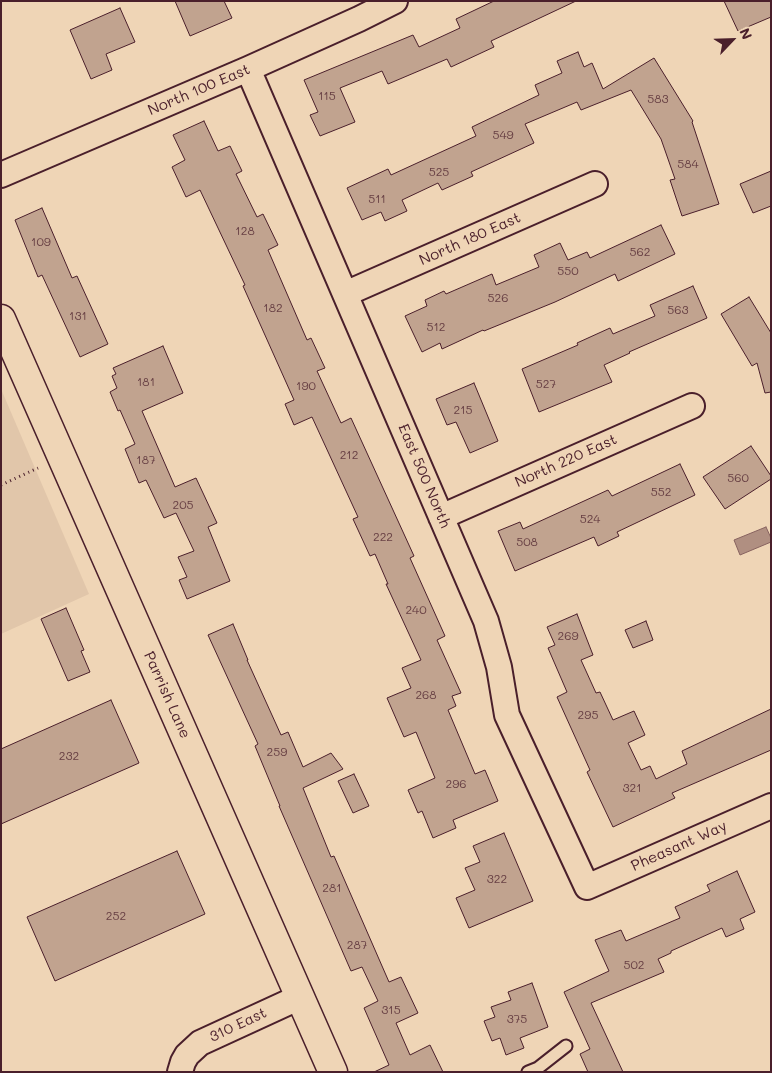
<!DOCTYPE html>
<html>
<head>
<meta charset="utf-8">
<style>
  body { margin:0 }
  #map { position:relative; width:772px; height:1073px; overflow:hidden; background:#efd5b6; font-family:Mali,sans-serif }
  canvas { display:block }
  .frame { position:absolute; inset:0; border:2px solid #4a1f2b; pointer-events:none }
  .north { position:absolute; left:707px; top:15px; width:50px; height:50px; -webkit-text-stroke:4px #efd5b6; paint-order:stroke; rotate:66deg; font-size:14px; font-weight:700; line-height:20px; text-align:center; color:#4a1f2b }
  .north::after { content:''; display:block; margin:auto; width:18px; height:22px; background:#4a1f2b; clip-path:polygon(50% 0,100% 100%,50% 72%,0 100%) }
</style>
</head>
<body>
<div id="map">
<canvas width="772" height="1073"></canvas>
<div class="frame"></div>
<div class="north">N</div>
</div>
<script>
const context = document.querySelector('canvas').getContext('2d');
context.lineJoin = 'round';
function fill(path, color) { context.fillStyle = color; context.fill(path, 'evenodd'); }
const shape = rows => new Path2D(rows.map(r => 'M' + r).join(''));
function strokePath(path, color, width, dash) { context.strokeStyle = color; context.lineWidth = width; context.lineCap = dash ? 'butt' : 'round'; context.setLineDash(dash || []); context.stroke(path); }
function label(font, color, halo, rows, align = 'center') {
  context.font = font + ' Mali,sans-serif'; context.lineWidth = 5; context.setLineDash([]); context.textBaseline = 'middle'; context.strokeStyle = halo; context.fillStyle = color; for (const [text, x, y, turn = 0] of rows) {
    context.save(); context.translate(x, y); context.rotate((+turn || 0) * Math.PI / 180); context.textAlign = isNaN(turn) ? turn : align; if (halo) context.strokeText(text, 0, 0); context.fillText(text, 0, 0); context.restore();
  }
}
const built = shape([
  [1,389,89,594,1,634]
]);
const water = shape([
  [766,527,771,538,771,542,740,555,734,540,766,527]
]);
const building = shape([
  [175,1,224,1,232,18,190,36,175,1],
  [494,1,576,1,491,41,494,47,451,67,447,59,388,84,382,71,340,88,355,122,320,136,310,115,318,112,304,80,413,35,419,47,460,28,456,19,494,1],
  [724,1,771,1,771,17,738,31,724,1],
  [120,8,135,42,106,54,112,70,91,79,70,30,120,8],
  [578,52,584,67,592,63,603,89,654,58,693,121,692,122,719,204,682,216,670,180,675,179,661,139,631,90,581,110,577,102,525,124,534,143,471,172,473,176,442,190,438,183,402,200,407,211,385,221,381,212,362,220,347,188,388,169,391,175,476,136,472,127,539,95,535,85,562,73,557,61,578,52],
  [204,121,218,151,230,146,242,171,236,174,257,217,263,214,278,245,268,250,307,340,311,338,325,368,317,371,341,423,351,418,414,556,410,558,445,636,437,640,461,693,452,696,456,706,448,710,475,774,485,770,498,801,453,820,456,828,433,838,422,811,418,813,408,790,435,778,416,732,404,737,387,698,411,688,402,668,421,660,386,584,388,584,375,554,370,556,353,519,358,517,312,417,294,425,285,404,294,400,243,286,245,285,200,190,186,197,172,167,185,160,173,135,204,121],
  [771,171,771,206,753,213,740,184,771,171],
  [42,208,72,278,77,276,108,344,80,357,42,275,38,277,15,220,42,208],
  [661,225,675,254,618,281,615,274,555,302,484,331,483,330,442,349,440,343,422,352,405,316,427,306,425,300,444,291,446,294,492,274,496,285,539,267,534,255,560,243,568,260,587,252,590,258,661,225],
  [693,286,707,318,629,352,630,353,604,365,612,382,539,412,522,369,578,345,577,343,610,328,613,334,655,316,650,305,693,286],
  [749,297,771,333,771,392,765,393,757,363,752,366,721,314,749,297],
  [163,346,183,393,142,411,175,487,196,478,217,523,208,527,230,581,187,599,179,580,187,577,178,557,194,551,176,513,164,518,146,480,139,483,125,449,135,444,120,410,118,411,110,392,117,388,112,376,116,374,113,368,163,346],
  [474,383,498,441,470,453,456,422,447,425,436,399,474,383],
  [751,446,771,476,771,479,725,509,703,477,751,446],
  [680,464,695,495,617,532,619,536,598,546,594,537,515,571,498,531,520,522,523,529,608,490,612,496,680,464],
  [66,608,84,650,81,651,90,672,68,681,41,619,66,608],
  [577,614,593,655,581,660,596,693,600,692,613,720,634,711,645,735,628,743,641,770,650,766,656,779,687,764,682,751,771,709,771,750,672,793,675,798,613,827,587,772,590,770,557,697,567,692,548,648,555,645,547,627,577,614],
  [646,621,653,640,633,648,625,630,646,621],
  [233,624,248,660,247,660,281,735,288,732,303,767,331,753,343,769,303,788,331,857,334,856,389,982,401,977,418,1013,396,1023,410,1055,430,1045,443,1072,374,1072,389,1065,364,1008,378,1001,362,967,351,971,279,806,280,806,255,746,258,744,208,635,233,624],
  [111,700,139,763,1,824,1,749,111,700],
  [354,774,369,806,353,813,338,781,354,774],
  [504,833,533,901,469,928,456,898,475,890,465,868,480,862,473,846,504,833],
  [177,851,205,914,55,981,27,917,177,851],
  [737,871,755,912,740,919,744,929,726,937,722,928,671,951,671,953,658,959,664,972,591,1003,623,1072,588,1072,580,1054,590,1049,564,992,609,971,595,940,621,930,626,941,680,918,675,907,710,891,707,885,737,871],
  [532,983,548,1027,520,1038,524,1048,506,1055,500,1038,492,1041,484,1021,495,1017,491,1007,511,1000,508,992,532,983]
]);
const path = shape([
  [1,485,38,468]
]);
const lane = shape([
  [528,1072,538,1068,566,1046]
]);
const street = shape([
  [248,69,486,621,499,667,507,715,587,887,771,806],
  [1,175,248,69,359,19,395,1],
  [345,294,595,184],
  [441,517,692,406],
  [180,1072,183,1062,187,1055,200,1043,300,997]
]);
const secondary = shape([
  [1,319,333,1072]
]);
const numberNames = [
  ["115",327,96],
  ["583",658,99],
  ["549",503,135],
  ["584",688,164],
  ["525",439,172],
  ["511",377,199],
  ["128",245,231],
  ["109",41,242],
  ["562",640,252],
  ["550",568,271],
  ["526",498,298],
  ["182",273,308],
  ["563",678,310],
  ["131",78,316],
  ["512",436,327],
  ["181",146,382],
  ["527",546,384],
  ["190",306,386],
  ["215",463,410],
  ["212",349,455],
  ["187",146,460],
  ["560",738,478],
  ["552",661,492],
  ["205",183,505],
  ["524",590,519],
  ["222",383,537],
  ["508",527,542],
  ["240",416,610],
  ["269",568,636],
  ["268",426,695],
  ["295",588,715],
  ["259",277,752],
  ["232",69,756],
  ["296",456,784],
  ["321",632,788],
  ["322",497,879],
  ["281",332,888],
  ["252",116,916],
  ["287",357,945],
  ["502",634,965],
  ["315",391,1010],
  ["375",517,1019]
];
const streetNames = [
  ["North 100 East",199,90,-23],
  ["North 180 East",470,239,-24],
  ["North 220 East",566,461,-24],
  ["East 500 North",424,476,67],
  ["Parrish Lane",167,695,66],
  ["Pheasant Way",679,846,-24],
  ["310 East",238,1025,-25]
];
fill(built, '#e1c6aa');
fill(water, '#b08f81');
strokePath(water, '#87625f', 1);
fill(building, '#c1a38f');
strokePath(building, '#4a1f2b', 1);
strokePath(lane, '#4a1f2b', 15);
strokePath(street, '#4a1f2b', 28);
strokePath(secondary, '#4a1f2b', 31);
strokePath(path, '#4a1f2b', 3, [1, 4]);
strokePath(lane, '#efd5b6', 11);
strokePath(street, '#efd5b6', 24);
strokePath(secondary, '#efd5b6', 28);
label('12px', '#684044', null, numberNames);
label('15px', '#4a1f2b', '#efd5b6', streetNames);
</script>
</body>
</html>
